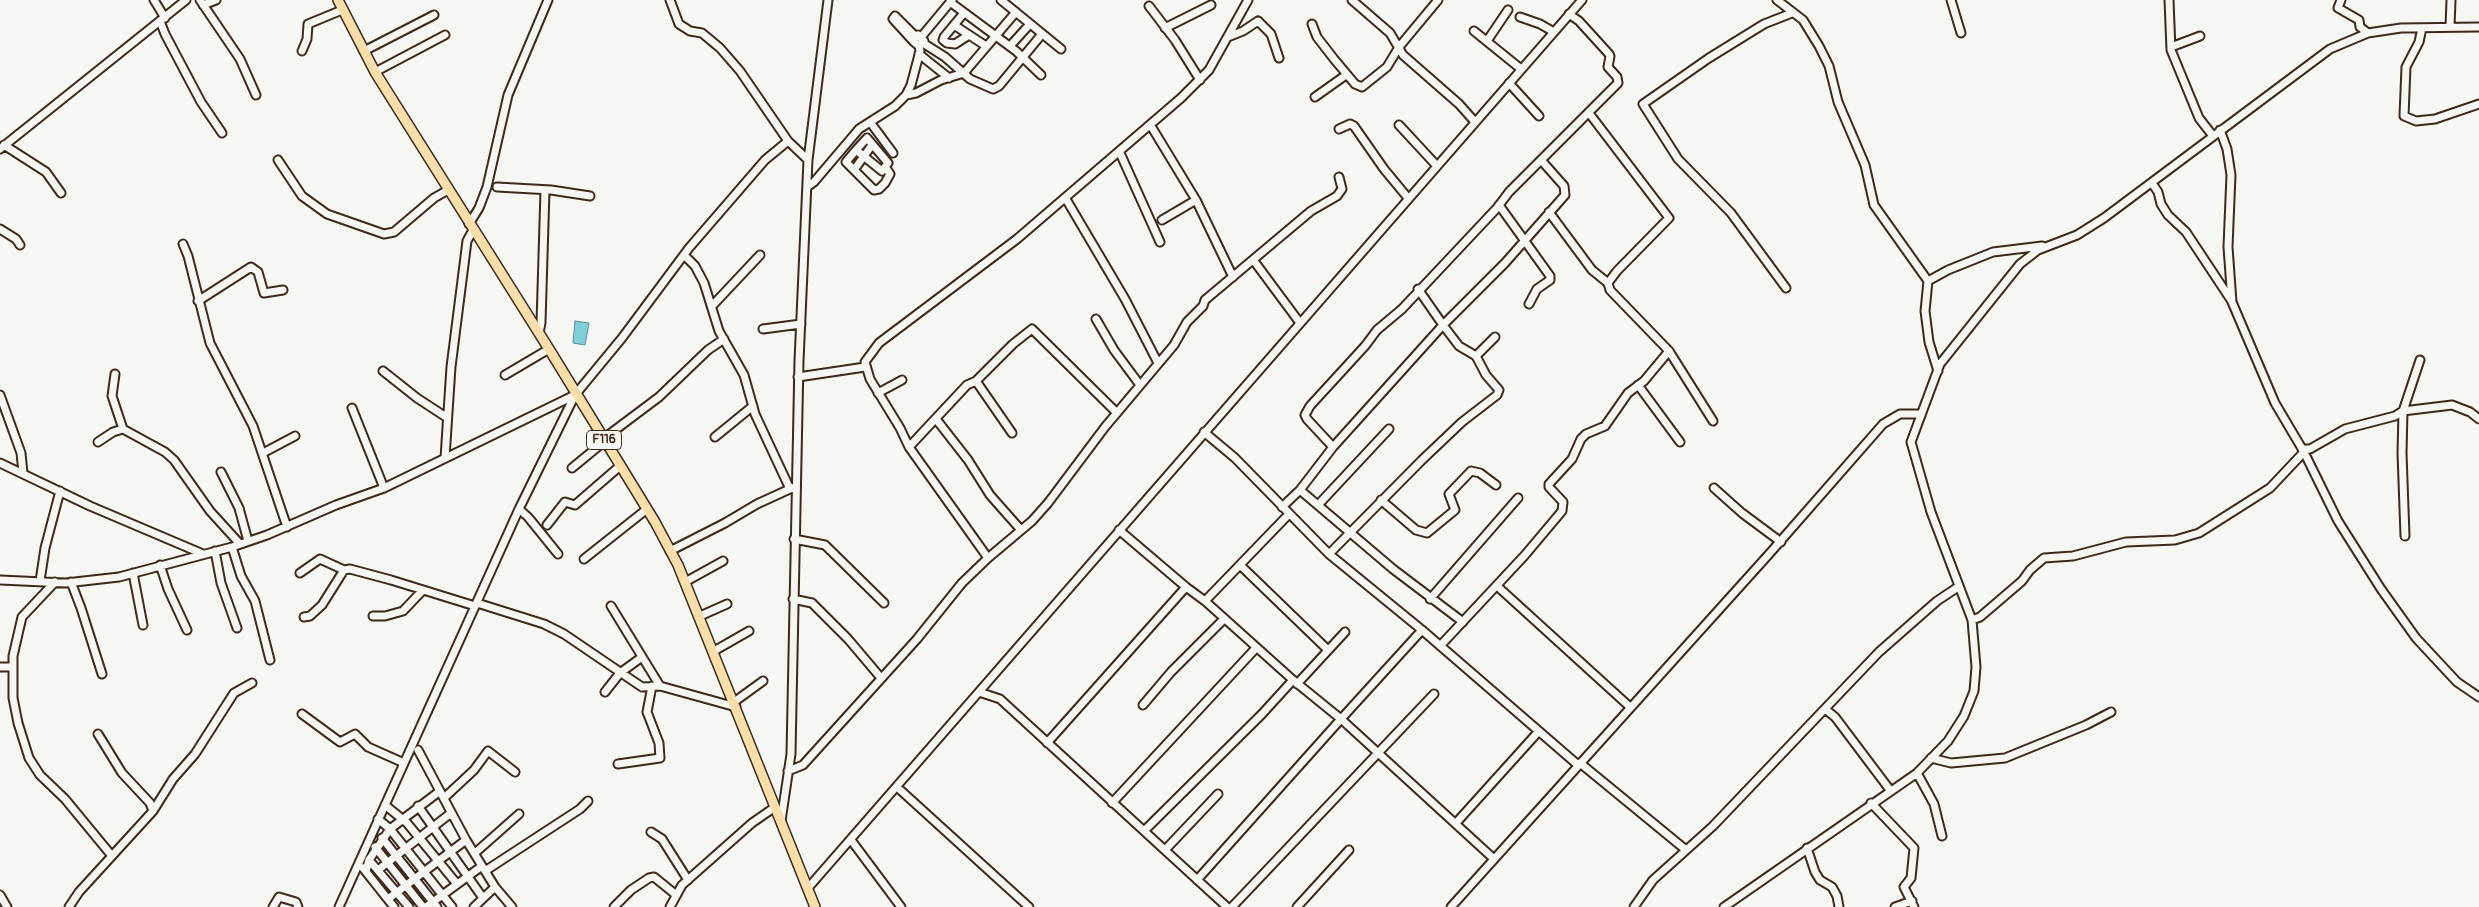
<!DOCTYPE html>
<html>
<head>
<meta charset="utf-8">
<style>
  body { margin:0 }
  canvas { display:block; background:#f6f6f2 }
</style>
</head>
<body>
<canvas width="2479" height="907"></canvas>
<script>
const context = document.querySelector('canvas').getContext('2d');
context.lineJoin = 'round';
function fill(path, color) { context.fillStyle = color; context.fill(path, 'evenodd'); }
const shape = rows => new Path2D(rows.map(r => 'M' + r).join(''));
function strokePath(path, color, width, dash) { context.strokeStyle = color; context.lineWidth = width; context.lineCap = dash ? 'butt' : 'round'; context.setLineDash(dash || []); context.stroke(path); }
function label(font, color, halo, rows, align = 'center') {
  context.font = font + ' Pangolin,sans-serif'; context.lineWidth = 4; context.setLineDash([]); context.textBaseline = 'middle'; context.strokeStyle = halo; context.fillStyle = color; for (const [text, x, y, turn = 0] of rows) {
    context.save(); context.translate(x, y); context.rotate((+turn || 0) * Math.PI / 180); context.textAlign = isNaN(turn) ? turn : align; if (halo) context.strokeText(text, 0, 0); context.fillText(text, 0, 0); context.restore();
  }
}
const water = shape([
  [575,321,589,323,585,345,573,343,575,321]
]);
const minor = shape([
  [154,0,165,18],
  [200,0,240,59,256,95],
  [670,0,679,24,690,31,702,33,720,48,740,71,788,141,808,160],
  [1001,0,1061,49],
  [1352,0,1390,33,1403,55,1459,104,1475,122],
  [1777,0,1803,20,1819,46,1829,66,1838,102,1865,165,1874,205,1928,281,1948,270,1993,252,2042,246],
  [1951,0,1961,33],
  [2169,0,2171,50,2199,118,2213,136],
  [2341,0,2338,8,2359,20,2360,27,2368,33],
  [950,2,1016,51,1041,75],
  [203,5,216,0],
  [1149,6,1175,40,1200,80],
  [1520,17,1540,24,1554,32],
  [160,21,165,34,201,102,222,133],
  [1312,24,1317,37,1334,59,1355,84,1362,87,1387,67,1399,47,1438,0],
  [954,25,986,46],
  [2450,27,2451,0],
  [1165,28,1211,5],
  [2422,28,2419,42,2406,67,2404,116,2416,121,2435,119,2479,104],
  [1474,31,1521,69],
  [922,36,952,0],
  [1228,37,1243,31,1258,21,1271,34,1279,58],
  [913,41,893,19,895,16,915,36],
  [1487,41,1508,10],
  [923,43,945,57,970,79,993,89,999,86,1042,34],
  [947,43,943,40,944,37,964,13],
  [947,43,955,44,969,35],
  [1010,46,1030,24],
  [2171,47,2200,36],
  [302,51,307,39,308,24,342,10],
  [364,51,434,15],
  [919,54,949,78],
  [375,72,445,35],
  [1509,83,1539,116],
  [906,95,916,93,941,80,964,73,1016,12],
  [1315,97,1346,75],
  [1589,113,1669,218,1617,271,1608,283,1610,290,1669,351,1713,421],
  [870,122,893,153],
  [1399,125,1437,166],
  [1151,126,1196,200,1233,277],
  [1339,129,1350,124,1354,126,1384,169,1408,198],
  [2220,130,2227,149,2231,175,2228,247,2232,302,2275,403,2304,452,2338,521,2381,589,2416,638,2457,682,2479,697],
  [4,145,46,172,61,193],
  [0,149,186,0],
  [856,150,882,171,888,163,867,138,856,150,846,162,874,190,879,189,885,183,890,174,886,168],
  [1120,153,1160,242],
  [278,160,302,196,327,214,384,234,394,232,434,198,448,190],
  [854,170,872,145],
  [2152,183,2158,192,2161,204,2168,215,2186,232,2231,300],
  [497,187,551,190,590,196],
  [807,187,814,182,859,129,895,106,906,95,911,85,920,51,919,46,924,41,918,35,913,41,919,46],
  [1066,199,1125,299,1158,363],
  [1499,205,1550,276,1550,280,1537,289,1529,304],
  [1549,212,1592,270,1608,283],
  [1162,220,1196,200],
  [469,224,479,208,487,187,508,95,548,0],
  [0,229,16,239,20,245],
  [183,244,188,256,210,343,253,426,287,527],
  [684,255,695,266,704,283,719,331,744,375,755,414,790,489],
  [1254,261,1300,323],
  [1928,281,1925,311,1929,342,1938,371],
  [1786,288,1731,213,1678,159,1643,104,1709,58,1764,24,1792,13],
  [198,301,251,267,258,272,264,293,283,290],
  [712,306,760,255],
  [1096,319,1114,350,1140,385],
  [763,329,801,324],
  [539,333,541,323,545,190],
  [1495,337,1476,356,1459,346,1443,325,1505,263,1565,195,1564,186,1541,160],
  [383,371,417,398,446,417],
  [115,374,112,396,123,429],
  [505,375,549,349],
  [798,377,865,367],
  [976,381,1012,433],
  [1638,385,1680,442],
  [878,393,902,380],
  [0,395,21,453,23,473],
  [352,408,384,488],
  [936,419,968,460,990,495,1021,530],
  [1204,432,1235,458,1329,554,1422,630,1578,765],
  [715,437,753,406],
  [603,439,659,397,708,350,724,339],
  [98,442,113,432,123,429,165,452,174,460,210,511,240,544],
  [909,447,967,385,976,381,1013,344,1032,329,1117,413],
  [1333,447,1443,325,1418,289],
  [2302,449,2310,449,2345,429,2395,416,2403,411,2452,405,2470,412,2479,419],
  [263,453,295,436],
  [445,458,451,367,467,241,473,230],
  [0,463,90,506,203,554],
  [572,468,600,445,607,444],
  [221,472,239,508,248,541],
  [1714,488,1742,513,1781,542],
  [1300,490,1393,569,1463,622],
  [1381,500,1416,530,1427,533,1455,510,1449,494,1471,471,1480,473,1496,485],
  [1318,505,1389,429],
  [1282,507,1300,490,1333,447,1307,419,1305,415,1310,406,1365,346,1377,330,1402,309,1497,208,1509,192,1618,83,1617,77,1608,67,1610,56,1609,54,1579,21,1569,14],
  [519,509,528,517,558,554],
  [547,525,565,502,575,505,620,466],
  [2405,536,2402,453,2403,411,2420,360],
  [794,539,825,545,884,603],
  [232,547,241,576,255,601,270,660],
  [215,551,221,583,237,628],
  [670,551,725,523,757,504,792,488],
  [1329,554,1422,460,1462,422,1497,395,1499,390,1486,375,1476,356],
  [988,558,909,447,900,428,870,379,865,362,879,343,1017,239,1181,98,1209,70,1248,0],
  [584,559,647,509],
  [160,565,168,589,187,630],
  [1240,565,1328,650],
  [133,573,143,625],
  [300,573,320,559,344,570,350,569,391,580,475,606],
  [0,580,66,583,119,577,232,547,267,535,336,505,384,488,575,395],
  [40,581,45,548,60,491],
  [55,582,22,617,13,656,13,698,18,723,29,758,40,775,65,799,112,856],
  [71,582,81,608,102,674],
  [685,582,723,561],
  [1497,586,1630,707],
  [1186,587,1205,601,1293,680,1341,719,1422,630],
  [793,599,812,603,848,639,881,678],
  [1430,599,1518,498],
  [1205,601,1289,514],
  [477,603,544,624,564,634,642,687,660,686,736,707],
  [611,606,660,686],
  [373,616,385,616,403,611,422,591],
  [700,616,727,604],
  [304,617,310,616,322,605,344,570],
  [1972,620,1980,617,2022,581,2030,570,2044,558,2073,556,2126,542,2175,540,2199,533,2270,488,2304,452],
  [1440,646,1525,555,1562,511,1563,502,1549,487,1549,484,1572,459,1581,439,1586,434,1605,426,1628,393,1644,381,1669,351],
  [714,651,749,631],
  [0,667,13,667],
  [1297,684,1345,632],
  [605,692,620,673,642,657],
  [979,692,1000,699,1227,907],
  [734,702,763,681],
  [1143,705,1171,672,1224,619],
  [1825,709,1835,717,1890,790],
  [302,714,340,742,355,734,368,747,404,763],
  [1047,743,1186,587,1119,530],
  [418,750,466,840,495,887,512,907],
  [1931,758,1951,763,2005,758,2086,725,2111,712],
  [1580,763,1686,850],
  [618,764,660,758,659,743,647,712,652,686],
  [788,771,803,765,917,639,962,583,988,558,1032,521,1048,503,1105,427,1174,345,1187,322,1203,306,1205,300,1311,211,1337,196,1342,189,1339,177],
  [1917,773,1934,804,1942,836],
  [897,787,1029,907],
  [444,798,474,770,488,751,515,772],
  [1112,803,1256,648],
  [1871,803,1914,848,1911,878,1904,887,1914,907],
  [385,805,407,823,457,884],
  [418,806,483,898],
  [153,811,173,779,195,754,234,693,252,683],
  [378,819,390,829,452,907],
  [781,821,791,754,799,361,808,160,828,0],
  [1456,823,1539,731],
  [1144,831,1262,714,1293,680],
  [651,832,662,839,688,880],
  [382,838,437,907],
  [851,840,901,907],
  [375,847,423,907],
  [1807,848,1815,872,1820,880,1832,887,1837,896,1839,907],
  [1165,850,1218,794],
  [475,853,519,814],
  [369,860,409,907],
  [363,868,394,907],
  [378,870,451,813],
  [366,871,369,860,390,829,440,791],
  [485,871,580,809,588,801],
  [1197,880,1341,719,1494,859],
  [808,888,1582,0],
  [0,895,7,907],
  [388,899,466,840],
  [69,907,79,892,153,811,150,803,122,773,98,734],
  [273,907,279,897,296,902,298,907],
  [339,907,519,509,575,395,622,338,689,248,765,160,788,141],
  [426,907,482,866],
  [474,907,495,887],
  [614,907,631,890,649,878,654,877,675,894],
  [670,907,682,885,752,823,775,807],
  [1232,907,1434,694],
  [1297,907,1349,850],
  [1451,907,1770,553,1883,424,1900,414,1921,414],
  [1634,907,1653,880,1713,826,1879,652,1937,601,1958,587],
  [1724,907,1917,773,1948,741,1964,716,1974,691,1976,667,1972,620,1931,512,1911,442,1940,364,2020,264,2038,250,2077,235,2104,218,2330,49,2368,33,2401,28,2479,27],
  [1895,907,1912,901]
]);
const major = shape([
  [338,0,375,72,549,349,655,522,678,565,815,907]
]);
const shields = [
  [604,440,35]
];
const shieldNames = [
  ["F116",604,440]
];
fill(water, '#80d0db');
strokePath(water, '#648e8f', 1);
strokePath(minor, '#3b2a1e', 11);
strokePath(major, '#3b2a1e', 12);
strokePath(minor, '#f6f6f2', 7);
strokePath(major, '#f8deab', 9);
for (const [x, y, w] of shields) { const box = new Path2D(); box.roundRect(x - w / 2, y - 9.5, w, 19, 4); context.fillStyle = '#f6f6f2'; context.fill(box); strokePath(box, '#3b2a1e', 1); }
label('bold 12px', '#3b2a1e', null, shieldNames);
</script>
</body>
</html>
